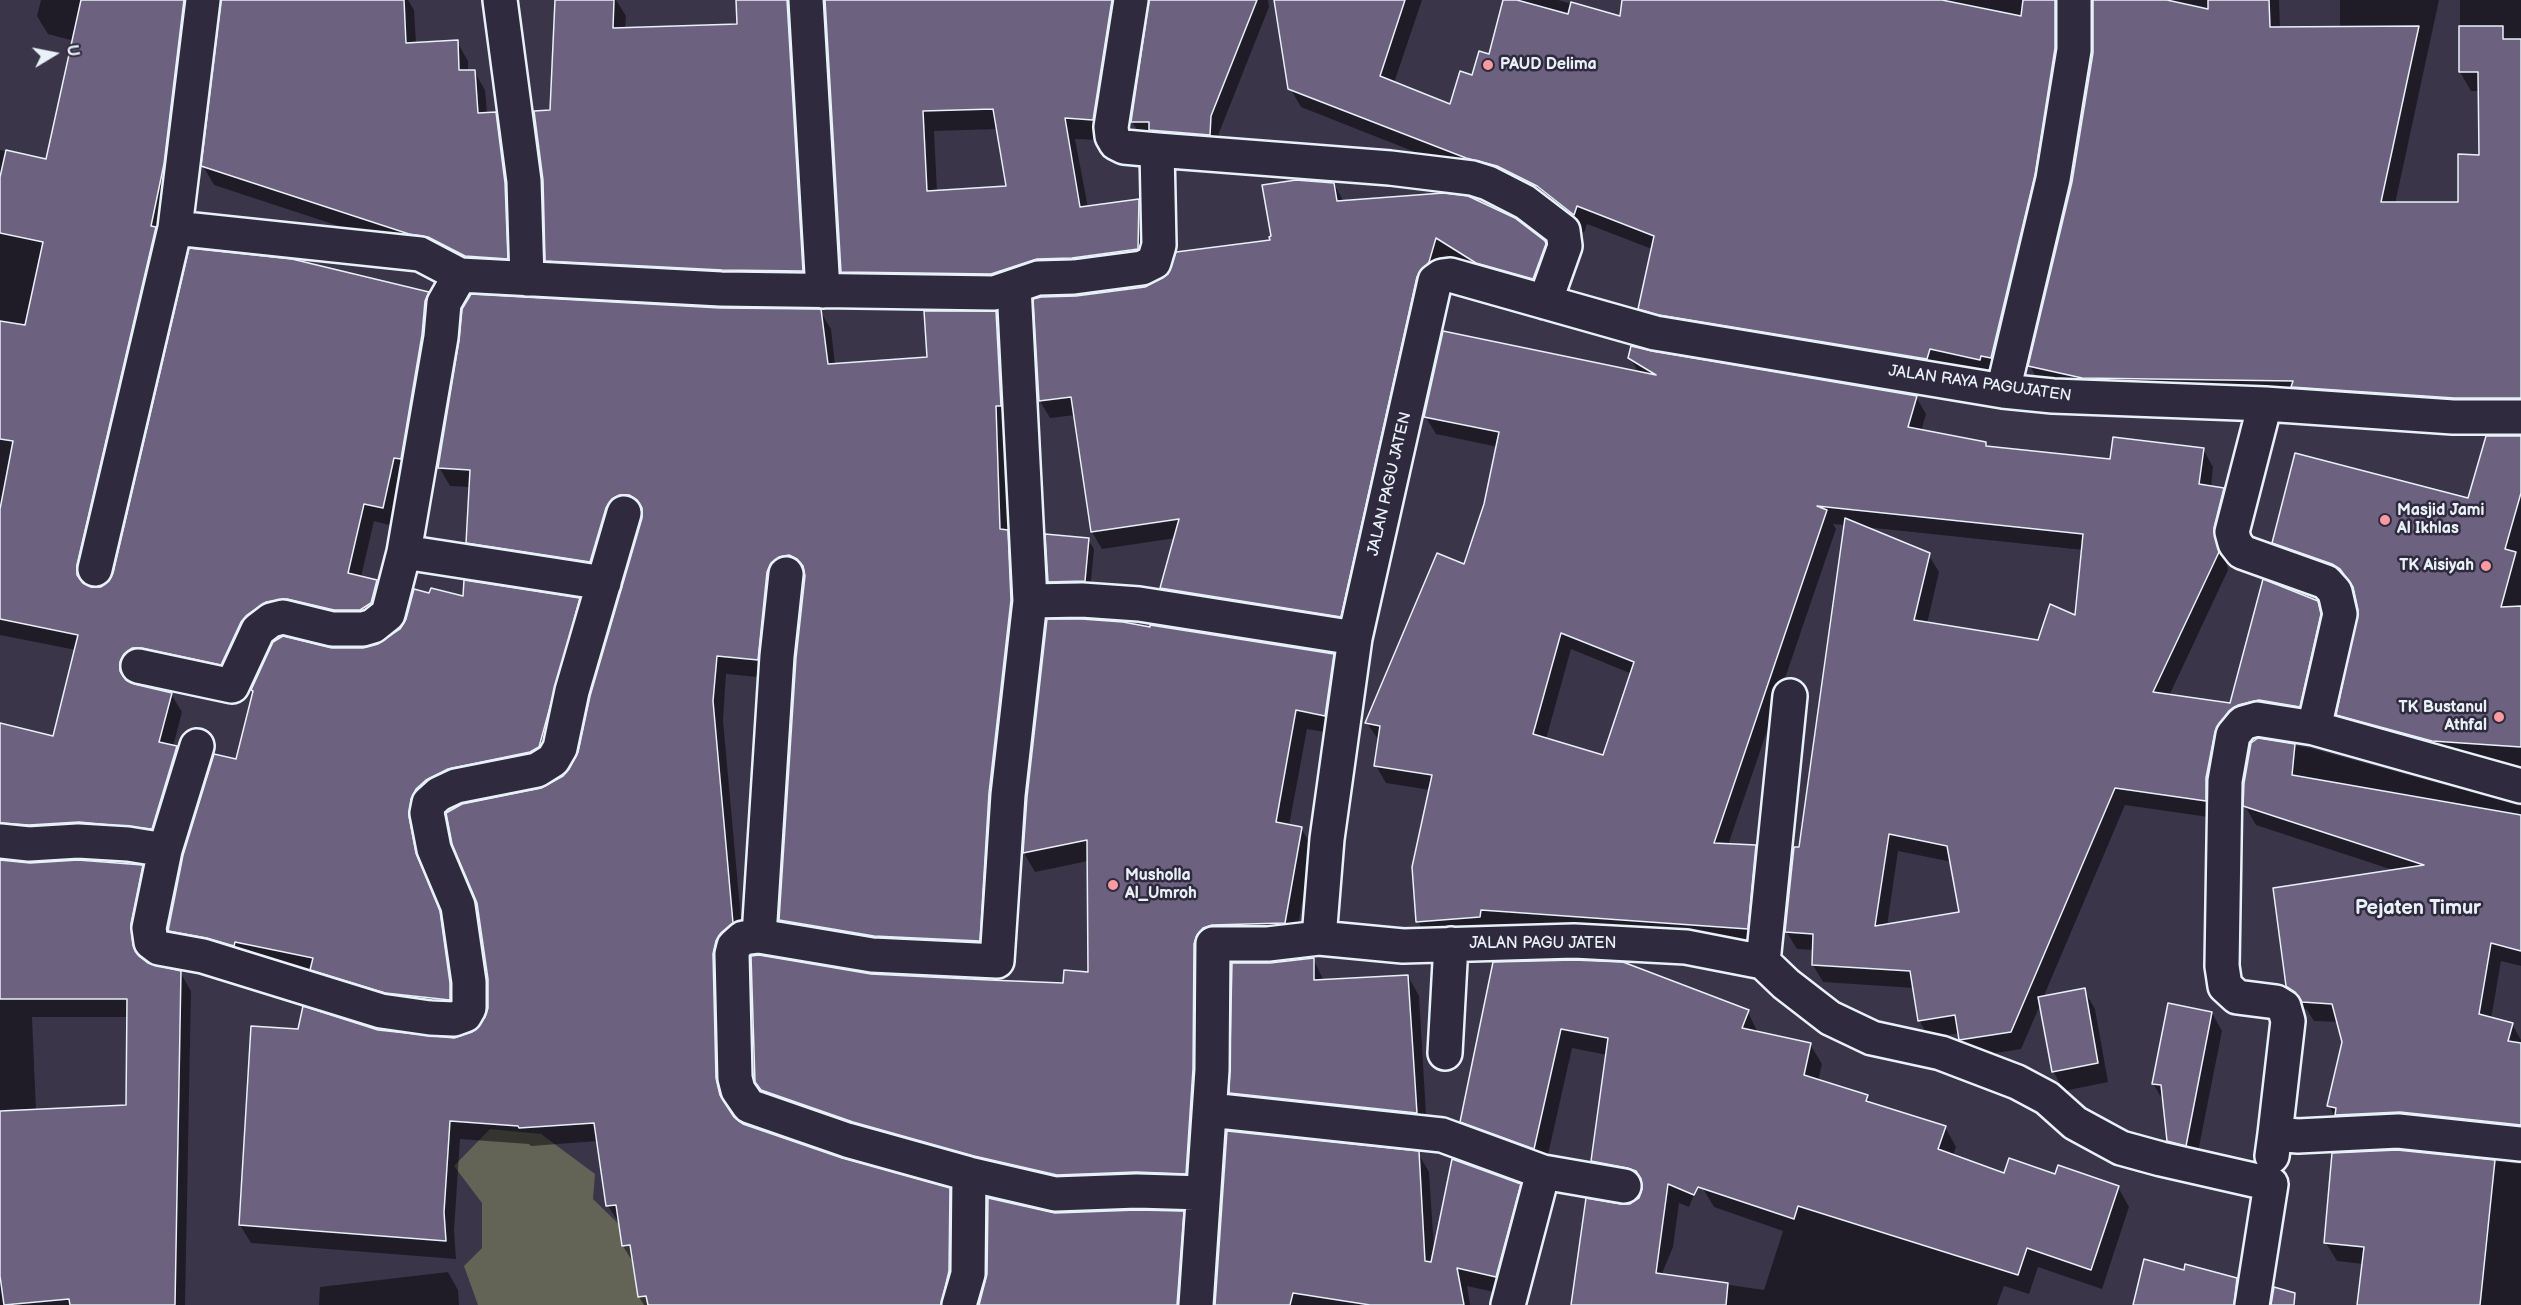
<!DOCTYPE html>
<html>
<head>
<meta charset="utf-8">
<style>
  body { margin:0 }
  #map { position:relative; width:2521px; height:1305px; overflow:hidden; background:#3b354a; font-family:"Balsamiq Sans",sans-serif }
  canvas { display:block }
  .north { position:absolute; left:24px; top:24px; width:60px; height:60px; -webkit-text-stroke:4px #2f2a3d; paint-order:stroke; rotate:80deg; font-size:16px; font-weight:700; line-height:24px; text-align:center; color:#e8f1f8 }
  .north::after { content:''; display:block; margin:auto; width:21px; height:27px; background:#e8f1f8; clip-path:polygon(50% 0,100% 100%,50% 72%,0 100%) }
</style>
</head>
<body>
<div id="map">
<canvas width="2521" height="1305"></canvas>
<div class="north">U</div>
</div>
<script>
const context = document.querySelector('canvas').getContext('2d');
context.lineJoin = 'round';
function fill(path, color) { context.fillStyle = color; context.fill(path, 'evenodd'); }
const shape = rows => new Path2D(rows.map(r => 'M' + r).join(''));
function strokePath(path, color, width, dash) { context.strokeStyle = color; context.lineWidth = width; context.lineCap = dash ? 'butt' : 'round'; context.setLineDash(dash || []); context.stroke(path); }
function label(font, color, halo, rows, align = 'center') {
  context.font = font + ' "Balsamiq Sans",sans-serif'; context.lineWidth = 5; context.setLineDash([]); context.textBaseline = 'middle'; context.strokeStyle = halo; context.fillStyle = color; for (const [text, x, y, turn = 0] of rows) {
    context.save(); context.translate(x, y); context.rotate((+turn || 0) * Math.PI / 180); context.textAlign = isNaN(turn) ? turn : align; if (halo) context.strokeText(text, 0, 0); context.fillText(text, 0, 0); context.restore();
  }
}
const green = shape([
  [490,1129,541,1134,595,1174,593,1199,633,1238,680,1305,478,1305,464,1266,482,1248,482,1203,454,1166]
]);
const shadow = shape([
  [41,0,188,0,166,247,87,587,100,589,109,583,428,293,438,311,393,526,374,521,361,577,376,581,387,600,381,622,277,620,232,682,135,672,130,681,130,684,171,694,182,712,173,747,176,747,187,766,162,847,0,845,0,724,54,738,76,650,0,635,0,150,48,161,74,41,48,34,37,16],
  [243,0,408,0,414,10,416,44,457,42,468,61,468,71,474,71,485,90,487,114,495,114,506,133,518,277,421,253,214,185,203,166],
  [556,0,616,0,626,16,625,29,739,25,738,0,1127,0,1104,140,1075,139,1088,208,1138,201,1150,221,1149,269,854,292,842,272,826,4,817,2,814,292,559,281,547,260],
  [998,129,1008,187,937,192,934,131],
  [1150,0,1268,0,1269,7,1219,133,1218,150,1141,137,1132,121],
  [1350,0,1422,0,1394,83,1451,106,1490,56,1504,0,1558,0,1646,25,1645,0,2085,0,2002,376,1651,327,1640,309,1652,249,1587,224,1584,233,1549,205,1301,107,1290,88],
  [2087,0,2279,0,2280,29,2340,28,2340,0,2439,0,2395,204,2460,203,2480,156,2479,91,2471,91,2460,72,2460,0,2521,0,2521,417,2041,385,2030,366,2073,184,2094,53,2094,2],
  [1334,184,1344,202,1544,242,1555,260,1543,296,1487,280,1446,255,1350,634,1172,606,1162,588,1176,538,1102,549,1092,532,1075,415,1050,418,1040,401,1076,297,1145,288,1271,241],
  [720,309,820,311,831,329,835,365,929,359,996,313,1006,331,1006,424,1010,537,1017,550,989,959,791,938,780,920,806,576,799,573,768,678,726,674,723,720,743,942,726,1102,731,1115,742,1125,841,1159,949,1189,960,1208,956,1305,644,1305,639,1297,634,1264,623,1246,620,1224,608,1206,598,1141,531,1146,529,1144,460,1139,454,1231,456,1259,251,1243,240,1225,299,1030,375,1030,427,1038,460,1038,473,1034,483,1025,489,1009,542,790,564,777,580,752,644,515,631,513,600,580,478,561,468,542,471,487,450,486,439,467],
  [1652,353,1916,397,1926,414,1921,431,1985,443,1987,447,2111,460,2203,449,2213,467,2211,488,2223,490,2233,507,2223,546,2228,570,2169,696,2232,705,2317,602,2327,620,2309,724,2248,722,2215,818,2125,805,2043,998,2084,990,2095,1009,2108,1082,2064,1091,2053,1071,2041,1003,2021,1049,1971,1057,1960,1039,1960,1033,1929,1038,1919,1020,1914,988,1823,982,1813,965,1814,950,1797,949,1786,931,1845,525,1833,524,1836,529,1728,845,1755,847,1765,864,1757,946,1428,939,1418,922,1414,867,1430,790,1386,783,1376,766,1379,741,1367,723,1465,566,1486,504,1498,447,1436,434,1425,416,1639,373,1630,358],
  [1865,527,2083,550,2077,617,2039,642,1927,624,1939,572,1928,554],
  [1571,649,1632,674,1604,757,1546,739],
  [1898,851,1952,862,1961,913,1887,926],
  [2521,437,2521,782,2349,733,2338,715,2360,618,2356,593,2345,583,2284,561,2274,543,2469,499],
  [1088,539,1094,549,1090,591,1055,591,1049,581],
  [431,595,465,598,579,600,590,619,550,766,460,788,419,837,426,873,450,932,460,1019,181,950,170,930,237,761,254,693,252,690,332,649,364,649,379,645,401,630],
  [1333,655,1344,674,1336,734,1307,729,1289,826,1301,828,1312,847,1295,942,1224,944,1196,1192,1069,1194,768,1101,757,1082,871,975,1065,984,1090,974,1088,861,1035,872,1024,853,1028,797],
  [2259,740,2310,748,2521,806,2521,966,2501,961,2491,1019,2512,1024,2521,1040,2521,1142,2339,1124,2329,1106,2344,1042,2339,1022,2314,1021,2307,1010,2298,1005,2287,985,2396,871,2256,825,2245,806],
  [0,861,142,867,152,885,140,944,142,960,148,965,180,972,191,991,185,1305,0,1305],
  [32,1017,129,1017,127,1106,36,1111],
  [1313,959,1324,981,1408,976,1419,996,1427,1132,1242,1112,1231,1093,1270,964],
  [1494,964,1748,1012,1758,1033,1810,1044,1822,1064,1818,1081,1867,1096,1871,1104,1945,1127,1956,1147,1953,1156,2005,1175,2056,1176,2118,1187,2129,1207,2102,1289,2038,1267,2029,1294,2004,1286,1997,1305,1685,1305,1689,1279,1764,1290,1783,1231,1714,1207,1702,1187,1703,1172,1689,1207,1679,1203,1673,1247,1649,1305,1573,1305,1630,1205,1640,1198,1644,1189,1604,1181,1593,1161,1607,1055,1572,1048,1545,1168,1473,1141,1461,1121],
  [2212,1013,2222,1031,2196,1162,2178,1158,2168,1141,2163,1101,2153,1083],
  [2397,1151,2521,1164,2521,1305,2359,1305,2363,1264,2337,1261,2326,1243],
  [1418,1153,1429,1172,1434,1250,1520,1185,1531,1204,1507,1295,1467,1286,1470,1305,1243,1305],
  [1183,1213,1193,1231,1184,1305,980,1305,1055,1214],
  [448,1272,458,1290,459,1305,319,1305,320,1287],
  [2236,1279,2248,1298,2247,1305,2181,1305]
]);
const building = shape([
  [81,0,184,0,164,164,151,226,156,227,77,565,77,575,83,583,91,587,101,587,109,581,113,573,189,248,292,259,429,292,425,301,422,335,401,459,394,458,383,508,364,504,348,573,377,580,371,603,360,610,334,610,287,599,266,602,247,615,241,622,221,665,142,648,132,648,124,654,120,662,120,671,126,680,134,684,172,693,159,742,177,746,152,829,79,822,29,825,0,823,0,723,53,736,78,635,0,619,0,509,13,441,0,439,0,321,25,325,43,242,0,233,0,177,6,150,46,159,81,0],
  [221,0,404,0,406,43,458,40,459,70,475,70,478,113,496,112,505,183,508,259,465,256,428,237,409,234,201,166,221,0],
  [555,0,614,0,613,28,737,24,736,0,787,0,803,271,722,270,545,261,543,180,534,111,550,110,555,0],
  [825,0,1112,0,1093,120,1065,118,1080,207,1139,199,1138,249,1072,258,1037,259,991,274,841,272,825,0],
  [993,109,1006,186,927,191,923,111,993,109],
  [1149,0,1257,0,1211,116,1210,135,1149,130,1149,122,1131,122,1149,0],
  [1274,0,1405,0,1380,76,1450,104,1460,71,1472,75,1479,51,1489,54,1503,0,1517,0,1568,14,1571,2,1620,16,1622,0,1942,0,2021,16,2023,0,2055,0,2055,48,2035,175,1991,358,1981,356,1980,360,1930,349,1927,359,1659,315,1638,309,1654,236,1577,206,1574,215,1537,186,1497,166,1466,158,1288,89,1274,0],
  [2093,0,2167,0,2208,9,2208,0,2269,0,2270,27,2419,26,2381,202,2458,202,2458,154,2479,155,2478,72,2459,72,2459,26,2503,26,2503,39,2521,39,2521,398,2454,398,2291,387,2293,381,2082,378,2028,366,2072,182,2093,53,2093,0],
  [1296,180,1334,183,1337,201,1443,193,1468,196,1515,218,1545,241,1546,244,1533,279,1476,263,1436,238,1429,262,1417,277,1341,617,1160,588,1179,519,1091,532,1071,397,1039,401,1033,299,1041,297,1076,296,1145,287,1168,274,1176,252,1270,240,1269,237,1271,236,1262,185,1296,180],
  [471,294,720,308,821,309,828,364,927,357,924,311,996,311,1001,406,996,406,1000,529,1008,530,1011,600,989,793,980,941,874,936,779,920,796,658,805,576,803,566,797,559,789,555,779,557,771,563,767,572,758,660,717,656,713,701,733,923,721,933,716,941,713,954,716,1078,720,1095,734,1117,743,1124,842,1158,950,1188,949,1271,941,1305,648,1305,646,1296,638,1297,630,1245,622,1246,616,1205,606,1206,594,1123,519,1128,518,1126,450,1121,444,1212,446,1241,239,1225,251,1026,298,1029,303,1006,378,1030,454,1038,472,1032,485,1017,488,1008,488,979,477,903,452,844,446,813,462,804,541,788,563,776,569,769,578,752,590,696,642,518,642,508,637,500,629,495,620,495,612,499,606,508,590,562,466,543,470,470,438,468,459,340,462,309,471,294],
  [1443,331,1656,375,1628,358,1631,346,1652,351,1917,396,1908,427,1986,442,1986,446,2110,459,2113,437,2204,448,2199,484,2224,488,2214,528,2219,552,2153,692,2230,703,2263,579,2318,601,2321,614,2300,707,2259,700,2238,705,2229,711,2215,732,2206,778,2206,801,2115,788,2011,1032,1959,1040,1955,1015,1918,1021,1910,971,1812,965,1813,934,1785,932,1794,847,1799,847,1845,518,1930,553,1914,620,2038,640,2050,604,2075,615,2083,534,1817,506,1827,510,1714,843,1756,845,1748,929,1481,910,1480,917,1416,922,1412,867,1432,775,1374,766,1380,726,1365,723,1437,553,1464,564,1484,504,1499,432,1424,417,1443,331],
  [1561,633,1634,662,1603,755,1533,734,1561,633],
  [1889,834,1947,846,1959,912,1875,926,1889,834],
  [2486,436,2521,436,2521,493,2505,549,2516,552,2501,607,2521,606,2521,747,2432,741,2336,715,2358,610,2353,587,2340,569,2332,564,2272,543,2295,453,2468,498,2486,436],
  [1045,534,1089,538,1085,581,1048,582,1045,534],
  [464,580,580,598,539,747,530,752,448,769,426,780,416,789,411,799,409,816,416,853,440,911,450,983,450,1000,385,993,310,970,313,958,235,942,234,946,206,938,168,931,183,855,214,754,236,759,253,691,251,690,273,642,283,636,332,648,363,648,378,644,400,629,406,619,414,589,429,593,431,588,463,596,464,580],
  [1047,619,1082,619,1123,622,1150,627,1150,625,1334,654,1325,716,1296,710,1276,822,1302,827,1285,923,1212,925,1203,928,1197,935,1194,944,1193,1069,1186,1174,1136,1172,1057,1175,974,1156,853,1122,761,1090,755,1082,751,956,759,955,871,974,989,980,1063,983,1064,970,1088,972,1087,840,1023,853,1027,797,1047,619],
  [2258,738,2295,744,2292,775,2521,815,2521,951,2491,943,2479,1014,2513,1023,2508,1041,2521,1043,2521,1125,2400,1112,2335,1115,2336,1108,2327,1106,2342,1042,2332,1004,2302,1002,2295,992,2286,986,2273,888,2424,865,2243,806,2244,783,2251,743,2258,738],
  [0,860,30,863,78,860,143,865,131,924,133,945,139,956,148,963,181,971,175,1305,70,1305,69,1299,4,1305,0,1276,0,1111,126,1105,127,999,0,999,0,860],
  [1314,958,1314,980,1408,975,1417,1113,1229,1093,1232,963,1270,963,1314,958],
  [1574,960,1623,962,1749,1010,1742,1028,1811,1043,1804,1075,1868,1095,1866,1101,1946,1126,1938,1149,2004,1173,2009,1158,2055,1174,2058,1165,2119,1186,2091,1270,2027,1248,2018,1275,1798,1206,1794,1219,1698,1187,1694,1195,1668,1184,1656,1273,1728,1283,1726,1305,1571,1305,1586,1198,1621,1204,1630,1204,1639,1198,1642,1189,1641,1179,1636,1171,1627,1168,1591,1161,1608,1038,1561,1029,1534,1149,1460,1122,1493,962,1574,960],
  [2085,988,2098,1063,2052,1072,2038,997,2085,988],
  [2168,1003,2212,1012,2186,1146,2167,1141,2161,1085,2152,1084,2168,1003],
  [1227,1131,1419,1151,1425,1261,1431,1262,1452,1159,1521,1184,1496,1277,1457,1268,1464,1305,1370,1305,1293,1293,1290,1305,1215,1305,1227,1131],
  [2397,1150,2495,1160,2480,1305,2357,1305,2364,1247,2324,1243,2332,1153,2397,1150],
  [988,1198,1055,1213,1137,1210,1184,1211,1177,1305,979,1305,987,1274,988,1198],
  [2144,1259,2184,1270,2185,1264,2237,1278,2234,1305,2133,1305,2144,1259],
  [2274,1287,2295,1293,2294,1305,2271,1305,2274,1287]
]);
const minor = shape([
  [500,0,524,181,527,279],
  [806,0,823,291],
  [1131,0,1111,127,1112,136,1116,143,1124,147,1157,150,1390,168,1472,178,1488,183,1525,202,1563,231,1565,246,1545,302],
  [175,228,420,254,460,275,721,289,994,293,1038,278,1074,277,1142,268,1154,262,1159,245,1157,150],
  [1014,287,1030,601,1082,600,1139,604,1355,638],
  [2003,391,2053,179,2074,50,2074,0],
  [2265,404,2232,532,2235,543,2242,552,2326,582,2335,592,2340,614,2314,728],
  [404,552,604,583],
  [95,569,175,228,203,0],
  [1030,601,1008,795,997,961,872,955,759,936,743,938,734,946,732,954,735,1078,738,1090,749,1106,847,1140,969,1174,1055,1194,1137,1191,1203,1193],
  [138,666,232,686,258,630,271,620,283,617,332,629,363,629,373,626,388,614,404,552,441,337,444,303,460,275],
  [197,746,165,850,149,928,151,942,159,948,203,956,381,1011,430,1018,454,1019,465,1015,469,1008,469,982,458,906,434,849,427,813,429,803,439,794,456,786,537,770,553,760,560,748,572,691,624,513],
  [0,841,29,844,78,841,128,844,165,850],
  [759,936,777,656,786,574],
  [1763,962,1790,696],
  [1445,1053,1451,944],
  [1210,1110,1442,1135,1543,1172,1624,1186],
  [2275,1134,2288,1021,2284,1007,2276,1002,2237,997,2225,986,2222,966,2225,781,2233,735,2243,723,2257,719,2314,728,2521,786],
  [2272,1156,2275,1134,2298,1136,2398,1131,2521,1144],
  [959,1305,968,1274,969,1174],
  [1196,1305,1212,1070,1213,944,1268,944,1319,938],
  [1508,1305,1543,1172],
  [2252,1305,2271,1184,2161,1159,2121,1148,2075,1123,2047,1098,2017,1082,1941,1053,1872,1038,1830,1018,1786,984,1763,962,1686,947,1574,941,1403,946,1319,938,1327,839,1355,638,1435,281,1442,276,1450,275,1655,333,2003,391,2053,396,2265,404,2453,417,2521,417]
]);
const markers = [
  [1488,65,6,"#ff9aa2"],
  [2385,520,6,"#ff9aa2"],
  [2486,566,6,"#ff9aa2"],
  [2499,717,6,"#ff9aa2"],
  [1113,885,6,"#ff9aa2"]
];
const poiNames = [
  ["PAUD Delima",1500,65],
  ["Masjid Jami",2397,511],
  ["Al Ikhlas",2397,529],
  ["TK Aisiyah",2474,566,"right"],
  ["TK Bustanul",2487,708,"right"],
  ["Athfal",2487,726,"right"],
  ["Musholla",1125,876],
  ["Al_Umroh",1125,894]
];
const streetNames = [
  ["JALAN RAYA PAGUJATEN",1980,384,8],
  ["JALAN PAGU JATEN",1390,484,-77],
  ["JALAN PAGU JATEN",1543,944]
];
const quarterNames = [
  ["Pejaten Timur",2418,909]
];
fill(green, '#636456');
fill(shadow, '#0007');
fill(building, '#6c6280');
strokePath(building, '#e8f1f8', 1.5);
strokePath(minor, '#e8f1f8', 38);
strokePath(minor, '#2f2a3d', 33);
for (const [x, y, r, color] of markers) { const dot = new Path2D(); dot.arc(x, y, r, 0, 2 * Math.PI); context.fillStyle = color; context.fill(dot); strokePath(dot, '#2f2a3d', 2); }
label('bold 16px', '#e8f1f8', '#2f2a3d', poiNames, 'left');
label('16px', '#e8f1f8', '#2f2a3d', streetNames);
label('bold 20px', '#e8f1f8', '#2f2a3d', quarterNames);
</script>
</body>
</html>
